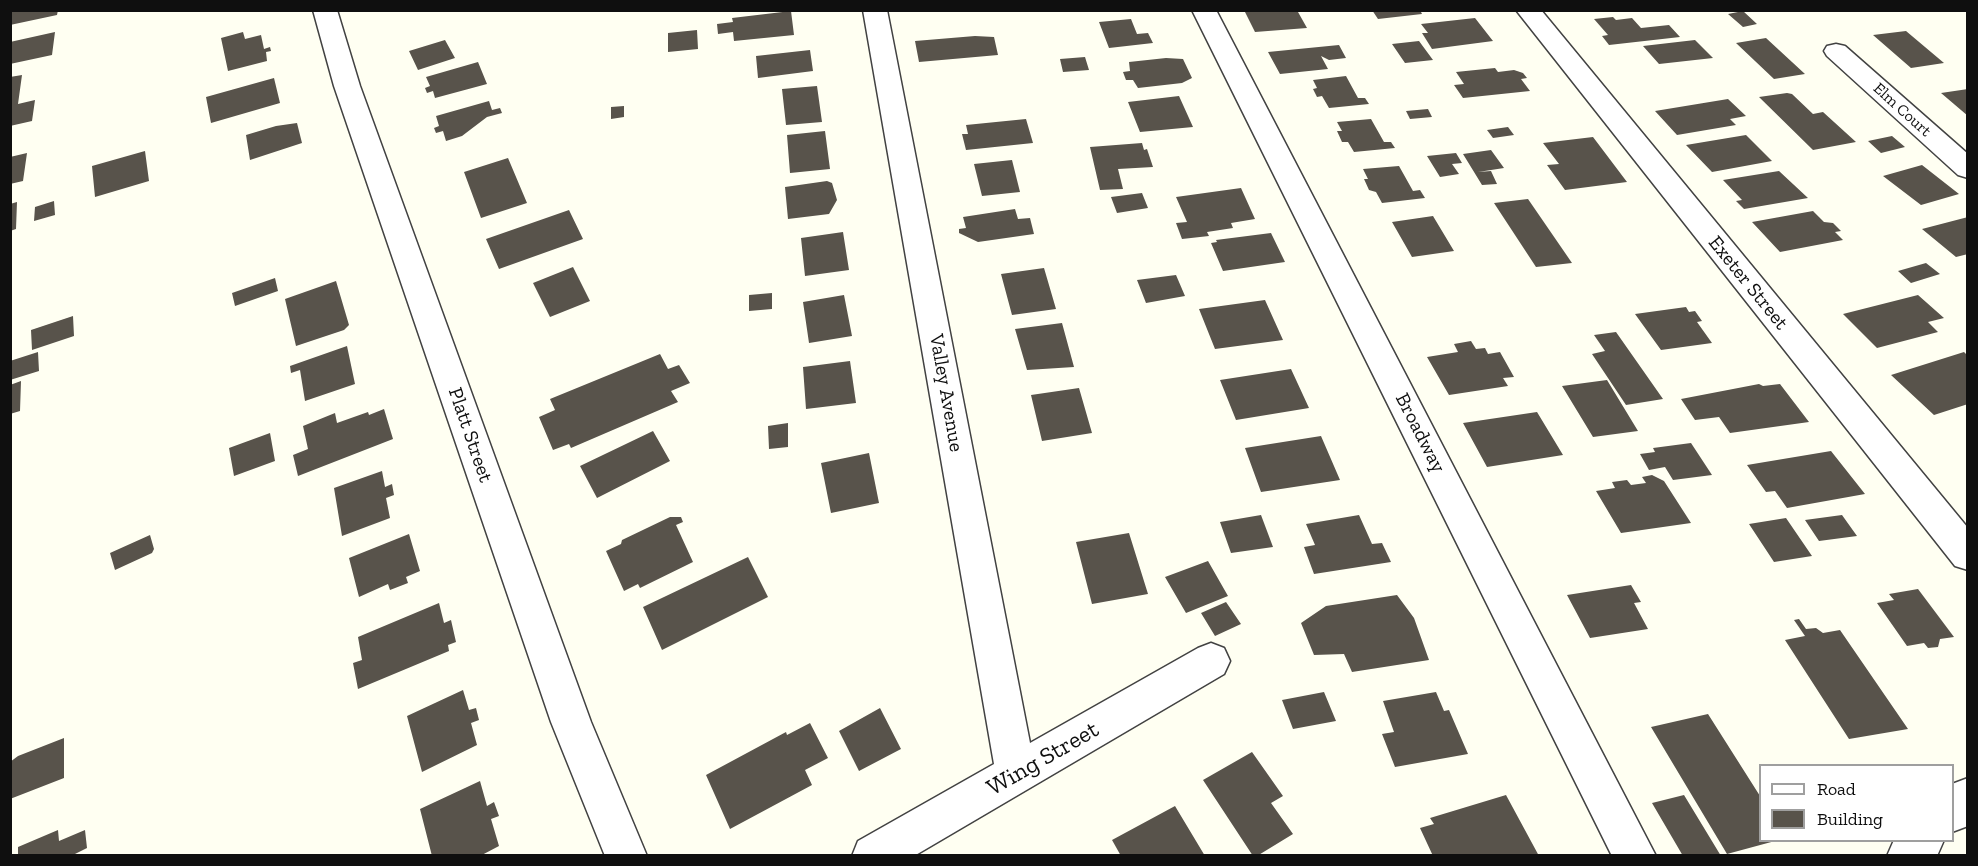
<!DOCTYPE html>
<html>
<head>
<meta charset="utf-8">
<style>
  body { margin:0 }
  #map { position:relative; width:1978px; height:866px; overflow:hidden; background:#fffff2; font-family:"Zilla Slab",serif }
  canvas { display:block }
  .frame { position:absolute; inset:0; border:12px solid #0f0f0f; pointer-events:none }
  .legend { position:absolute; left:1759px; top:764px; width:195px; height:78px; box-sizing:border-box; background:#fff; border:2px solid #9f9f9f; margin:0; padding:8px 10px; list-style:none; font-size:18px; color:#0f0f0f }
  .legend li { display:flex; align-items:center; gap:12px; height:30px }
  .legend b { width:30px; border:2px solid #9f9f9f }
</style>
</head>
<body>
<div id="map">
<canvas width="1978" height="866"></canvas>
<div class="frame"></div>
<ul class="legend">
<li><b style="height:8px;background:#fff"></b>Road</li>
<li><b style="height:16px;background:#58534b"></b>Building</li>
</ul>
</div>
<script>
const context = document.querySelector('canvas').getContext('2d');
context.lineJoin = 'round';
function fill(path, color) { context.fillStyle = color; context.fill(path, 'evenodd'); }
const shape = rows => new Path2D(rows.map(r => 'M' + r).join(''));
function strokePath(path, color, width, dash) { context.strokeStyle = color; context.lineWidth = width; context.lineCap = dash ? 'butt' : 'round'; context.setLineDash(dash || []); context.stroke(path); }
function label(font, color, halo, rows, align = 'center') {
  context.font = font + ' "Zilla Slab",serif'; context.lineWidth = 6; context.setLineDash([]); context.textBaseline = 'middle'; context.strokeStyle = halo; context.fillStyle = color; for (const [text, x, y, turn = 0] of rows) {
    context.save(); context.translate(x, y); context.rotate((+turn || 0) * Math.PI / 180); context.textAlign = isNaN(turn) ? turn : align; if (halo) context.strokeText(text, 0, 0); context.fillText(text, 0, 0); context.restore();
  }
}
const building = shape([
  [10,10,58,10,57,15,10,25],
  [1244,10,1294,10,1298,12,1307,28,1255,32],
  [1372,10,1420,10,1422,14,1378,19],
  [791,11,794,35,734,41,733,32,718,34,717,24,733,22,732,18],
  [1743,11,1757,24,1743,27,1728,14],
  [1613,17,1616,20,1632,18,1641,28,1669,25,1680,37,1609,45,1602,36,1608,35,1594,19],
  [1475,18,1493,41,1432,49,1422,33,1428,33,1421,24],
  [1131,19,1137,34,1148,33,1153,43,1109,48,1099,22],
  [697,30,698,49,668,52,668,33],
  [1906,31,1944,63,1911,68,1873,35],
  [55,32,52,55,10,64,10,42],
  [243,32,245,39,261,35,264,49,270,47,271,51,266,52,267,61,228,71,221,38],
  [975,36,994,37,998,55,919,62,915,41],
  [1766,38,1805,74,1774,79,1736,43],
  [445,40,455,58,418,70,409,51],
  [1695,40,1713,58,1659,64,1643,46],
  [1419,41,1433,60,1405,63,1392,44],
  [1339,45,1346,58,1329,60,1321,56,1328,69,1280,74,1268,52],
  [810,50,813,71,758,78,756,56],
  [1085,57,1089,70,1063,72,1060,59],
  [1166,58,1183,59,1192,78,1182,83,1138,88,1133,80,1126,80,1123,72,1130,71,1129,62],
  [478,62,487,84,435,98,433,91,427,93,425,88,430,86,426,77],
  [1495,68,1498,72,1514,70,1523,73,1527,78,1521,79,1530,91,1463,98,1454,85,1464,84,1456,72],
  [22,75,18,104,35,100,32,121,10,126,10,77],
  [1346,76,1358,98,1365,98,1369,104,1329,108,1322,96,1317,97,1313,89,1317,88,1313,80],
  [274,78,280,103,211,123,206,97],
  [817,86,822,122,786,125,782,89],
  [1968,89,1968,116,1941,93],
  [1787,93,1792,94,1813,114,1823,112,1856,142,1813,150,1759,97],
  [1179,96,1193,127,1140,132,1128,102],
  [1728,99,1746,116,1730,119,1736,125,1677,135,1655,111],
  [489,101,492,110,500,108,502,113,487,117,462,136,446,141,443,131,436,133,434,128,439,126,436,116],
  [624,106,624,117,611,119,611,107],
  [1428,109,1432,117,1410,119,1406,111],
  [1026,119,1033,143,966,150,962,134,968,134,966,125],
  [1371,119,1384,142,1391,142,1395,148,1354,152,1348,142,1342,142,1337,131,1342,131,1337,122],
  [297,123,302,143,250,160,246,135,276,126],
  [1508,127,1514,135,1493,138,1487,130],
  [825,131,830,169,790,173,787,135],
  [1746,135,1772,161,1712,172,1686,145],
  [1892,136,1905,147,1881,153,1868,141],
  [1593,137,1627,182,1565,190,1547,165,1559,164,1543,143],
  [1142,143,1144,150,1147,149,1153,167,1118,169,1123,189,1100,190,1090,147],
  [1491,150,1504,168,1478,172,1491,171,1497,184,1482,185,1463,154],
  [145,151,149,181,95,197,92,166],
  [27,153,23,181,10,184,10,157],
  [1456,153,1462,163,1452,164,1459,174,1440,177,1427,156],
  [508,158,527,203,481,218,464,172],
  [1012,160,1020,192,982,196,974,164],
  [1922,165,1959,194,1921,205,1883,176],
  [1399,166,1413,191,1420,190,1425,198,1382,203,1376,192,1369,190,1364,179,1368,179,1363,169],
  [1779,171,1808,198,1744,209,1736,201,1742,200,1723,180],
  [827,181,832,183,837,200,829,214,788,219,785,187],
  [1241,188,1255,219,1231,223,1233,228,1207,232,1209,236,1182,239,1176,223,1187,222,1176,197],
  [1142,193,1148,208,1117,213,1111,197],
  [1528,199,1572,263,1536,267,1494,203],
  [54,201,55,215,34,221,35,207],
  [17,202,16,229,10,231,10,204],
  [1015,209,1018,219,1030,218,1034,234,978,242,959,233,959,229,966,228,963,217],
  [569,210,583,239,499,269,486,239],
  [1813,211,1824,222,1833,223,1841,231,1835,232,1843,240,1780,252,1752,222],
  [1433,216,1454,251,1412,257,1392,222],
  [1968,217,1968,254,1956,257,1922,229],
  [843,232,849,270,805,276,801,238],
  [1271,233,1285,262,1223,271,1211,243,1217,242,1216,240],
  [1926,263,1940,274,1911,283,1898,271],
  [573,267,590,301,550,317,533,283],
  [1044,268,1056,309,1012,315,1001,274],
  [1176,275,1185,296,1146,303,1137,280],
  [275,278,278,291,235,306,232,293],
  [336,281,349,325,344,330,296,346,285,299],
  [772,293,772,309,749,311,749,295],
  [844,295,852,336,809,343,803,302],
  [1918,295,1944,318,1928,322,1938,332,1877,348,1843,314],
  [1265,300,1283,340,1215,349,1199,309],
  [1686,307,1689,312,1695,311,1702,321,1697,322,1712,343,1661,350,1635,314],
  [73,316,74,336,32,350,31,330],
  [1062,323,1074,367,1027,370,1015,329],
  [1616,332,1663,399,1626,405,1592,354,1605,351,1594,335],
  [1471,341,1476,349,1485,348,1488,354,1500,352,1514,377,1503,378,1508,386,1449,395,1427,357,1458,352,1454,344],
  [347,346,355,384,305,401,300,370,291,373,290,366],
  [38,352,39,371,10,380,10,361],
  [1964,352,1968,356,1968,404,1934,415,1891,375],
  [660,354,668,369,679,365,690,383,671,391,678,402,571,448,569,444,553,450,539,417,555,410,550,399],
  [850,361,856,403,806,409,803,367],
  [1291,369,1309,408,1236,420,1220,380],
  [1607,380,1638,431,1593,437,1562,386],
  [21,381,20,411,10,414,10,385],
  [1759,384,1763,386,1780,384,1809,422,1730,433,1719,417,1695,420,1681,399],
  [1079,388,1092,433,1042,441,1031,395],
  [384,409,393,439,298,476,293,455,308,449,303,426,335,413,337,423,368,412,369,415],
  [1537,412,1563,455,1487,467,1463,423],
  [788,423,788,447,769,449,768,426],
  [653,431,670,461,597,498,580,466],
  [270,433,275,461,234,476,229,448],
  [1321,436,1340,480,1261,492,1245,448],
  [1691,443,1712,475,1673,480,1665,467,1649,470,1640,454,1655,452,1653,448],
  [1831,451,1865,494,1787,508,1775,491,1766,492,1747,465],
  [869,453,879,503,831,513,821,463],
  [382,471,385,487,392,484,394,495,386,498,390,518,342,536,334,488],
  [1652,475,1664,481,1691,523,1621,533,1596,491,1615,488,1612,482,1627,480,1631,485,1646,483,1642,477],
  [1261,515,1273,547,1231,553,1220,522],
  [1359,515,1372,544,1382,543,1391,562,1314,574,1304,547,1315,545,1306,524],
  [1842,515,1857,536,1819,541,1805,520],
  [670,517,681,517,683,522,676,525,693,562,640,588,638,584,624,591,606,551,621,544,622,540],
  [1786,518,1812,556,1774,562,1749,524],
  [1129,533,1148,594,1092,604,1076,542],
  [409,534,420,571,406,577,408,583,390,590,388,584,359,597,349,558],
  [150,535,154,549,152,553,115,570,110,553],
  [748,557,768,597,662,650,643,607],
  [1208,561,1228,596,1186,613,1165,577],
  [1631,585,1641,602,1634,603,1648,629,1590,638,1567,595],
  [1918,589,1954,637,1940,639,1938,647,1928,648,1924,643,1907,646,1877,603,1894,600,1889,594],
  [1397,595,1414,618,1429,660,1352,672,1344,654,1314,655,1301,623,1326,606],
  [1226,602,1241,624,1215,636,1201,613],
  [439,603,444,623,451,620,456,642,448,645,449,651,358,689,353,663,362,660,358,637],
  [1799,619,1806,629,1816,628,1823,633,1840,630,1908,729,1849,739,1785,640,1805,636,1794,620],
  [463,690,469,710,476,708,479,720,471,723,477,745,422,772,407,716],
  [1324,692,1336,721,1293,729,1282,700],
  [1436,692,1444,711,1449,710,1468,754,1395,767,1382,734,1394,732,1383,701],
  [880,708,901,749,859,771,839,731],
  [1708,714,1760,796,1760,840,1775,841,1727,854,1651,727],
  [810,723,828,758,805,770,812,785,730,829,706,775,786,732,787,735],
  [64,738,64,778,10,799,10,762,18,756],
  [1252,752,1283,796,1271,803,1293,834,1257,856,1253,856,1203,780],
  [480,781,487,806,494,802,499,816,491,819,499,846,480,856,432,856,420,809],
  [1506,795,1539,856,1433,856,1420,828,1434,824,1430,818],
  [1684,795,1721,856,1683,856,1652,803],
  [1175,806,1205,856,1121,856,1112,840],
  [58,830,59,841,85,830,87,848,71,856,18,856,18,847]
]);
const minor = shape([
  [313,10,337,10,360,86,591,722,647,856,605,856,551,722,334,86,313,10],
  [863,10,887,10,1030,743,1198,648,1211,643,1224,648,1230,661,1224,674,914,856,852,856,858,841,994,764,863,10],
  [1192,10,1216,10,1656,856,1612,856,1192,10],
  [1516,10,1541,10,1968,528,1968,570,1955,566,1516,10],
  [1836,44,1845,46,1968,154,1968,178,1958,175,1827,56,1824,51,1827,46,1836,44],
  [1968,778,1968,826,1952,832,1952,784,1968,778],
  [1944,840,1937,856,1887,856,1894,840,1944,840]
]);
const farStreetnames = [
  ["Elm Court",1902,110,42]
];
const streetNames = [
  ["Exeter Street",1748,283,51],
  ["Valley Avenue",946,393,80],
  ["Broadway",1420,433,63],
  ["Platt Street",470,435,71]
];
const nearStreetnames = [
  ["Wing Street",1043,759,-30]
];
fill(building, '#58534b');
strokePath(minor, '#424242', 3);
fill(minor, '#fff');
label('16px', '#0f0f0f', '#fff', farStreetnames);
label('20px', '#0f0f0f', '#fff', streetNames);
label('24px', '#0f0f0f', '#fff', nearStreetnames);
</script>
</body>
</html>
